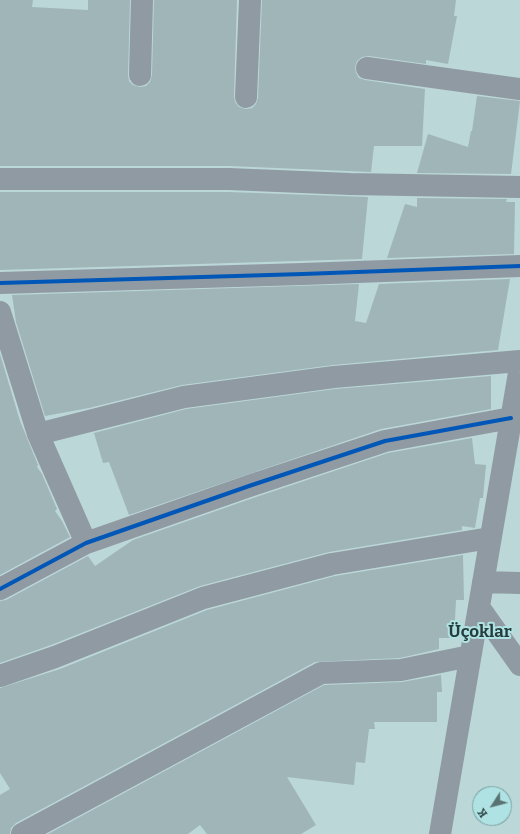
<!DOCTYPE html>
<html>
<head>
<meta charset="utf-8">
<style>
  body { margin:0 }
  #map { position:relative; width:520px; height:834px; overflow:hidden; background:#bbd7d7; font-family:Bitter,serif }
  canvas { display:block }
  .north { position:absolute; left:472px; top:786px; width:40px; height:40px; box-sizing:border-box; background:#afe2e3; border:1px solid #79a0a0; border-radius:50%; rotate:234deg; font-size:11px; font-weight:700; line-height:16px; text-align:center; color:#273c3c }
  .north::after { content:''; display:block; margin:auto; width:14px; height:18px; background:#5b7272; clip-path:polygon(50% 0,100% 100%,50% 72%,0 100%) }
</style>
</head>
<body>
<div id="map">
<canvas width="520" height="834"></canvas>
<div class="north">K</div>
</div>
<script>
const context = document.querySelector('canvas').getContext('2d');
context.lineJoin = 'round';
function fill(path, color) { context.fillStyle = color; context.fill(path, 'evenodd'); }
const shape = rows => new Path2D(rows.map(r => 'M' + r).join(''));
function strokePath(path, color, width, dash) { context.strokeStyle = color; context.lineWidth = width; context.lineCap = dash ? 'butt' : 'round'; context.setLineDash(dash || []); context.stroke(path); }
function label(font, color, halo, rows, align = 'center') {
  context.font = font + ' Bitter,serif'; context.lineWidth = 4; context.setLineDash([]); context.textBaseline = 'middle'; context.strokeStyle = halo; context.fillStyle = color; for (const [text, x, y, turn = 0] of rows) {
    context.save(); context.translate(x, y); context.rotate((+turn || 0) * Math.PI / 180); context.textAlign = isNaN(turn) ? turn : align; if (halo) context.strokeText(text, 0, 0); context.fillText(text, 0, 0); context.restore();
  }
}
const building = shape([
  [0,0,33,0,32,7,88,10,88,0,130,0,128,75,129,81,133,85,140,87,146,86,150,82,152,75,154,0,237,0,234,96,235,102,239,107,246,109,252,108,256,104,258,98,262,0,456,0,454,16,457,16,448,64,426,60,426,64,369,56,362,57,357,61,355,67,356,73,359,78,365,80,425,89,422,146,374,146,371,172,229,166,0,166],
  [477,96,520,101,511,174,417,173,428,134,468,147,471,131,472,131],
  [0,192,229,192,368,197,362,259,0,270],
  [417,198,507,199,506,202,515,202,514,254,387,258,405,204,417,207],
  [510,279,498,350,333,365,182,385,89,408,45,416,16,322,12,295,359,284,355,321,366,323,379,284],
  [0,354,20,421,38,465,37,467,42,474,57,509,55,511,62,521,70,537,0,575],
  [491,376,491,409,381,429,129,515,109,462,103,463,94,433,186,409,335,389],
  [472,438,475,464,486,465,483,498,480,498,475,528,462,526,462,530,329,552,200,586,51,645,0,663,0,601,6,600,88,556,95,566,133,540,253,498,388,453],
  [463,555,464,600,456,600,454,638,439,638,439,649,400,658,315,662,16,823,11,828,10,834,0,834,0,795,10,789,0,773,0,688,60,669,207,610,335,576],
  [441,675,442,692,437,692,437,722,374,722,375,729,369,729,365,763,356,762,354,785,287,777,316,825,301,834,207,834,200,825,188,834,48,834,324,685,402,682]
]);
const minor = shape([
  [367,68,520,89],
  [140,75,142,0],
  [246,97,250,0],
  [0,179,229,179,350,184,520,187],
  [0,283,303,274,520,266],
  [0,312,38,434,86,543],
  [38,434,184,397,334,377,520,361],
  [483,582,520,583],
  [0,589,86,543,249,486,385,441,511,418],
  [479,607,520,665],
  [0,676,55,657,203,598,332,564,490,538],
  [22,834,321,673,401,670,470,656],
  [440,834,520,367]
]);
const cycleway = shape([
  [0,283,303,274,520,266],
  [0,589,86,543,249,486,385,441,511,418]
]);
const districtNames = [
  ["Üçoklar",480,632]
];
fill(building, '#a0b5b8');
strokePath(minor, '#909aa2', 22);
strokePath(cycleway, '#0057b8', 4);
label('bold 17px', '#273c3c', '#afe2e3', districtNames);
</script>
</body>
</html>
